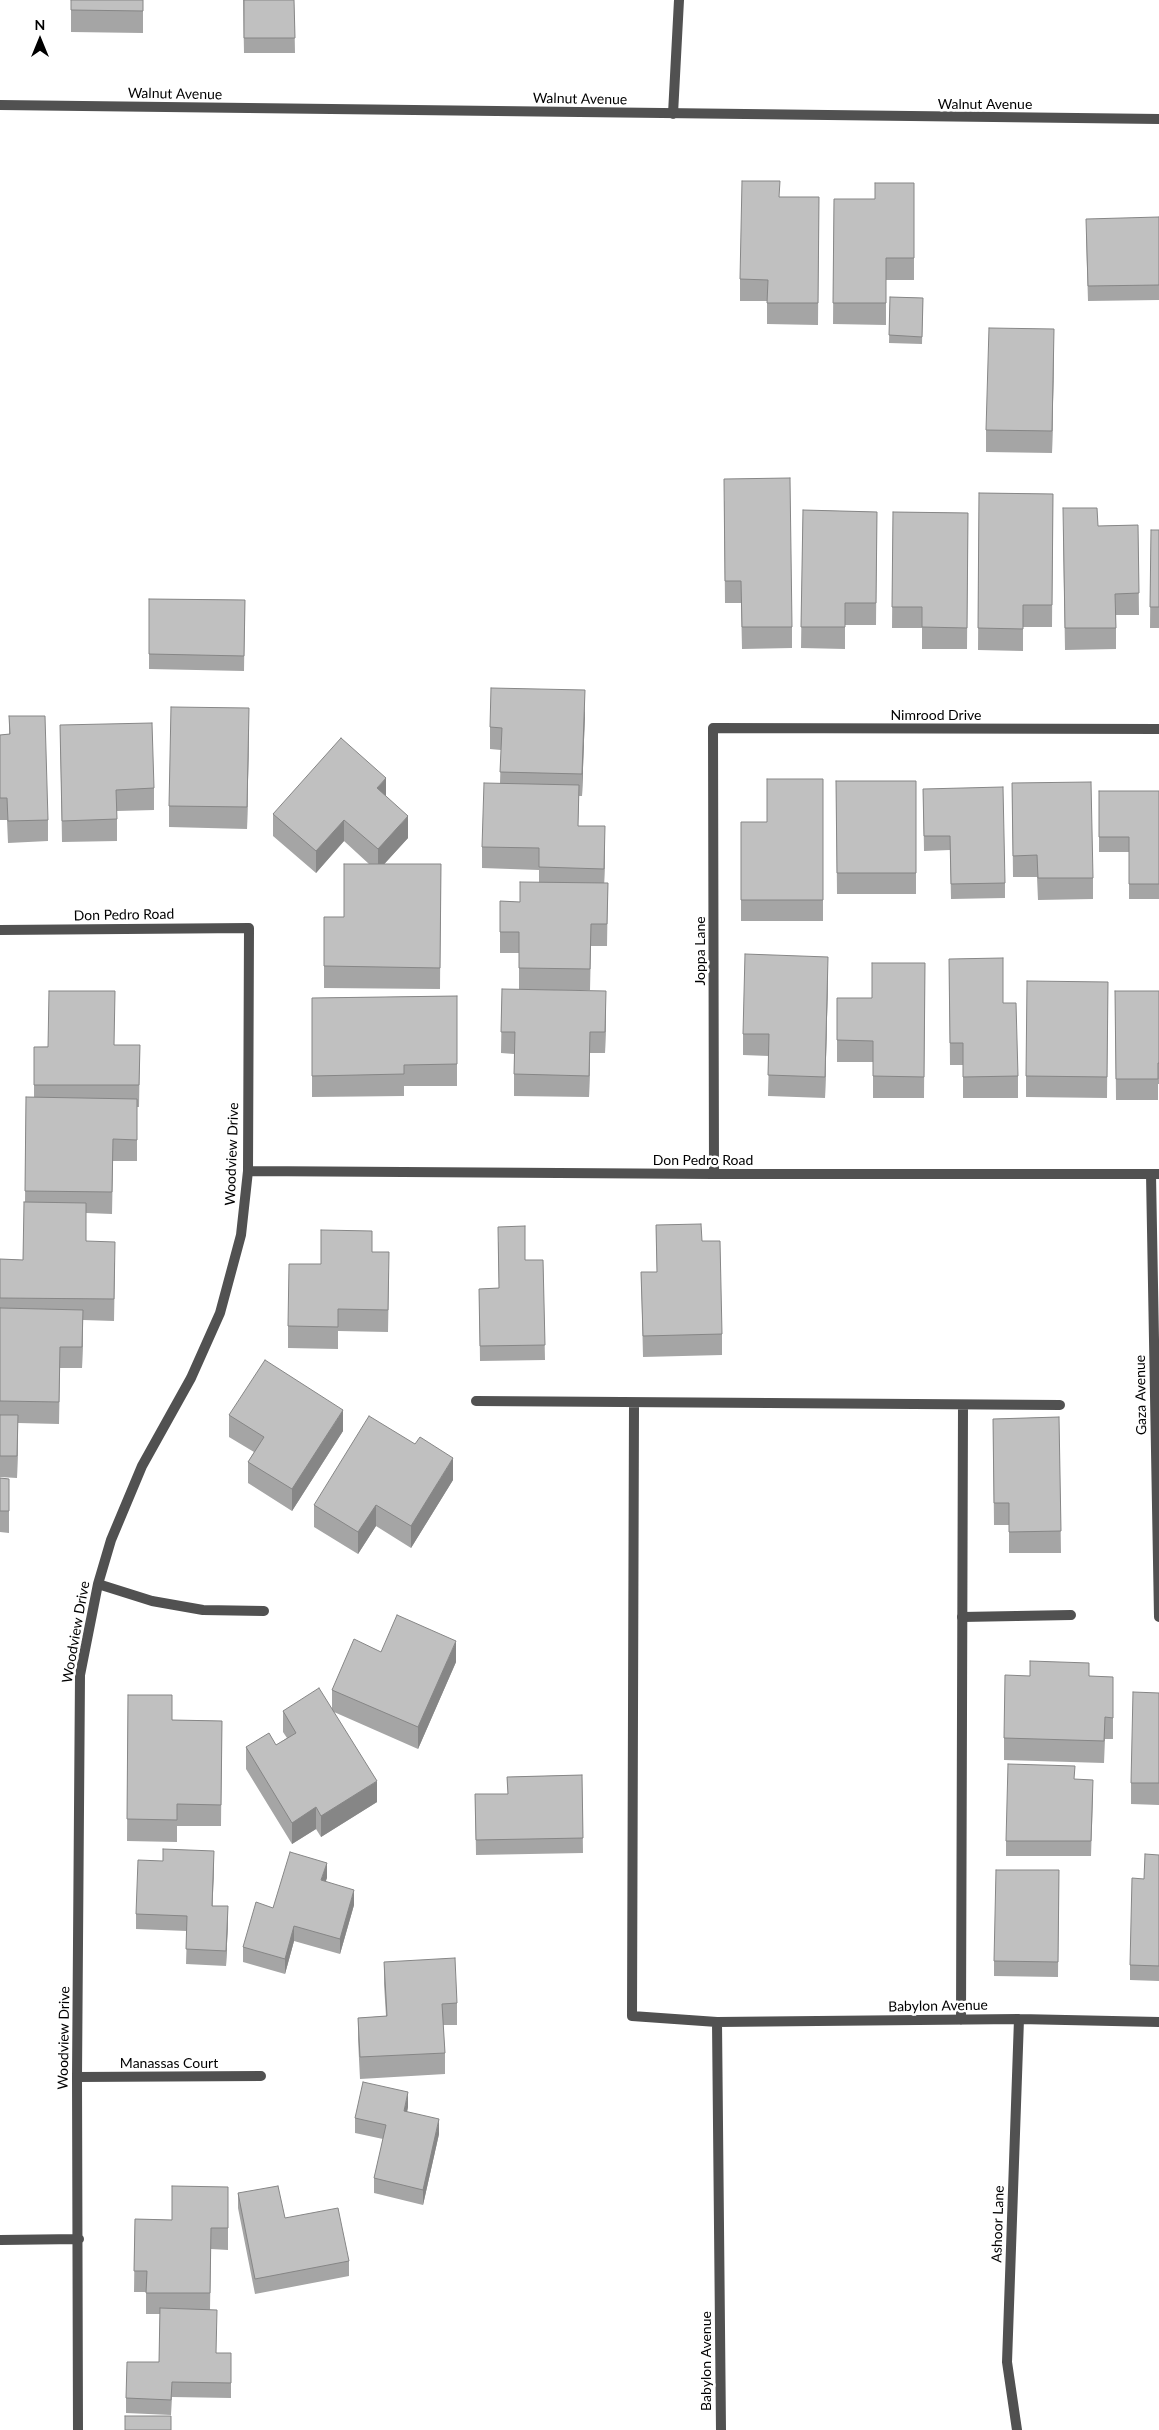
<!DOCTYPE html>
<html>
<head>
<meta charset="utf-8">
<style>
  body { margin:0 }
  #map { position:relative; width:1159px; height:2430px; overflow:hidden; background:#fff; font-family:Lato,sans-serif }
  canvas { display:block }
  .north { position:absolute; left:15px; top:15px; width:50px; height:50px; -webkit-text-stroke:4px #fff; paint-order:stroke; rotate:0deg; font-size:14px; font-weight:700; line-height:20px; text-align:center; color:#000 }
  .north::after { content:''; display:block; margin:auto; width:18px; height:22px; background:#000; clip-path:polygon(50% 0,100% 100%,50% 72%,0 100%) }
</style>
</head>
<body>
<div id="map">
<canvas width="1159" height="2430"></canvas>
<div class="north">N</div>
</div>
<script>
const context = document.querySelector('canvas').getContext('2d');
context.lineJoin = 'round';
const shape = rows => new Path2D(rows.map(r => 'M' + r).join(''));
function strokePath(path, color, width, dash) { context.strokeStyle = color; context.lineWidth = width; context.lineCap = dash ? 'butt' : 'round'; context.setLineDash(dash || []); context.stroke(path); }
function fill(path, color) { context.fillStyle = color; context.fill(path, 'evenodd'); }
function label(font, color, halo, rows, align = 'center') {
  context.font = font + ' Lato,sans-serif'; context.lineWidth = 5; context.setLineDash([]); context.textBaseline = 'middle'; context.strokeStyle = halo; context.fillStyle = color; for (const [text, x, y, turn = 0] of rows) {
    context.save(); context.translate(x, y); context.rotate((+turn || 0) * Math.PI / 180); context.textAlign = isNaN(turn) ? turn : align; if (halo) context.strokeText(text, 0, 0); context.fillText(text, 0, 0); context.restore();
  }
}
const lane = shape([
  [962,1617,1071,1615]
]);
const street = shape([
  [0,105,1159,119],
  [673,114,679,0],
  [0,930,249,928,248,1171,241,1235,220,1313,191,1378,142,1466,111,1540,98,1584,80,1675,77,2077,78,2430],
  [248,1171,714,1174,1159,1174],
  [714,1174,713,728,1159,729],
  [1151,1174,1159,1617],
  [476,1401,1060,1405],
  [634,1404,632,2016,717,2022,1019,2019,1159,2022],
  [98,1584,152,1601,203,1610,264,1611],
  [961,2020,963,1405],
  [717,2022,721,2430],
  [77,2077,261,2076],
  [0,2240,79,2239],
  [1017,2430,1007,2362,1019,2019]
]);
const wall = shape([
  [71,0,143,0,143,33,71,32],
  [243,0,294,0,295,53,244,53],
  [914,183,914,280,886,280,886,325,833,324,834,199,875,199],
  [780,197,819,197,818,325,767,324,767,301,740,301,740,279],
  [1159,217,1159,300,1088,301,1086,234],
  [890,297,923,298,922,344,889,343],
  [1054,351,1052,453,986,452,986,430],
  [979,493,1053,494,1052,627,1023,627,1023,651,978,650],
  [724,500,792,627,792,648,742,649,741,603,725,603],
  [803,510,877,512,876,625,845,625,845,649,801,648],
  [893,512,968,513,967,649,922,649,922,628,892,628],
  [1138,525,1139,615,1116,615,1116,649,1065,650,1063,530,1098,526],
  [1151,530,1159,530,1159,628,1150,628],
  [149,599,245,600,244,671,149,669],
  [585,712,582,796,579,796,578,826,605,848,604,883,608,883,607,946,591,946,590,990,527,990,606,1013,605,1053,590,1053,589,1097,514,1096,514,1054,501,1053,502,989,519,990,519,953,500,953,500,901,520,902,539,882,539,870,482,868,482,847,500,783,501,750,490,749,490,727],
  [9,716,48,820,48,841,8,843,7,820,0,820,0,735,9,734],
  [60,725,154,788,154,810,117,811,117,841,62,842],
  [249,730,247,829,169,827,169,806],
  [823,779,823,921,741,921,741,822,767,822],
  [836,781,916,781,916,894,837,894],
  [1012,783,1093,878,1093,899,1038,900,1037,877,1013,877],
  [923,789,1005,883,1005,898,951,899,950,850,924,851],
  [1099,791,1159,791,1159,899,1129,899,1129,852,1099,852],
  [386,797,408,838,384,864,441,864,440,989,324,988,324,917,344,917,369,864,344,841,316,873,273,836,273,814],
  [949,959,1003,1003,1018,1076,1018,1098,963,1098,963,1065,950,1065],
  [925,963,924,1098,873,1098,873,1062,837,1062,837,998,872,998],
  [828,978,825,1098,768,1096,769,1056,743,1055,743,1034],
  [1108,982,1107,1098,1026,1097,1026,1076],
  [1115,991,1159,991,1159,1084,1158,1084,1158,1100,1116,1100],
  [457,996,457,1086,404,1086,404,1096,312,1097,312,998],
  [115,1045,140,1045,139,1107,137,1107,137,1161,113,1161,112,1214,86,1213,86,1241,115,1263,114,1321,83,1320,82,1368,60,1368,59,1424,18,1423,17,1478,0,1477,0,1259,23,1260,25,1202,26,1097,34,1097,34,1047],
  [656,1225,702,1241,722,1334,722,1355,643,1357,641,1272,657,1272],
  [498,1242,525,1260,543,1260,545,1360,480,1361,479,1289,499,1288],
  [372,1252,389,1274,388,1332,338,1331,338,1349,288,1348,288,1326,321,1264],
  [229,1415,343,1431,292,1511,248,1483,248,1462,254,1452,229,1437],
  [1059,1417,1061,1553,1009,1553,1009,1525,994,1525,993,1419],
  [0,1478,9,1479,9,1533,0,1532],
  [453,1480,411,1548,376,1526,358,1554,314,1527,314,1505],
  [381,1652,456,1662,418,1749,334,1712,377,1802,321,1837,316,1829,292,1844,246,1769,246,1747,276,1745,287,1738,283,1732,283,1711,332,1709,332,1690],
  [1030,1676,1113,1677,1113,1739,1105,1739,1104,1763,1004,1760,1004,1738],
  [1159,1693,1159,1805,1131,1804,1131,1783],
  [128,1695,172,1720,222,1721,221,1826,177,1826,177,1842,127,1841],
  [582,1775,583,1853,476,1855,475,1794,508,1794,507,1777],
  [1093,1795,1091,1856,1006,1856,1006,1841],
  [1159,1855,1159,1981,1130,1980,1130,1965,1144,1879],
  [214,1866,212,1906,228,1921,226,1966,186,1964,187,1931,136,1929,136,1914],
  [1059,1870,1058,1977,994,1976,994,1961],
  [327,1878,325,1881,354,1905,340,1954,294,1941,285,1974,243,1962,243,1947,273,1908],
  [384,1962,457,2003,457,2025,443,2025,445,2053,445,2074,360,2079,358,2039,358,2018,386,2016,384,1984],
  [408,2107,407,2112,439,2134,423,2205,374,2193,374,2178,383,2139,355,2133,355,2118],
  [228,2187,228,2250,211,2249,210,2309,216,2353,231,2353,231,2398,172,2397,171,2415,126,2413,126,2398,159,2362,160,2314,146,2314,146,2292,134,2292,135,2219,172,2220],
  [238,2193,349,2261,349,2276,255,2294,238,2208]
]);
const shadedWall = shape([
  [1054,329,1054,351,1052,453,1052,431],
  [585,690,585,712,582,796,582,774],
  [249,708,249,730,247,829,247,807],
  [386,778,386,800,377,788],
  [408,816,408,838,378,871,378,849],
  [344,820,344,841,316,873,316,851],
  [605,826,605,848,604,890,604,869],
  [828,957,828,978,825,1098,825,1077],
  [606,991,606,1013,605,1053,605,1032],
  [590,1032,590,1053,589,1097,589,1076],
  [83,1310,83,1332,82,1368,82,1347],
  [343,1410,343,1431,292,1511,292,1489],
  [18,1415,18,1437,17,1478,17,1456],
  [453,1458,453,1480,411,1548,411,1526],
  [376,1505,376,1526,358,1554,358,1532],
  [456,1641,456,1662,418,1749,418,1727],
  [377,1781,377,1802,321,1837,321,1816],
  [316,1807,316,1829,292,1844,292,1823],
  [214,1851,214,1866,212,1921,212,1906],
  [327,1863,327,1878,321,1895,321,1880],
  [354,1890,354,1905,340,1954,340,1939],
  [228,1906,228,1921,226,1966,226,1951],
  [294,1926,294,1941,285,1974,285,1959],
  [408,2092,408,2107,404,2126,404,2111],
  [439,2119,439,2134,423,2205,423,2190]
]);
const building = shape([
  [71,0,143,0,143,11,71,10,71,0],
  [244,0,294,0,295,38,244,38,244,0],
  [742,181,780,181,779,197,819,197,818,303,767,303,768,280,740,279,742,181],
  [875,183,914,183,914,258,886,258,886,303,833,303,834,199,875,199,875,183],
  [1159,217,1159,285,1088,286,1086,219,1159,217],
  [890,297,923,298,922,337,889,335,890,297],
  [989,328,1054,329,1052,431,986,430,989,328],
  [790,478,792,627,742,627,741,581,725,581,724,479,790,478],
  [979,493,1053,494,1052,605,1023,605,1023,629,978,628,979,493],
  [1063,508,1097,508,1098,526,1138,525,1139,593,1115,594,1116,628,1065,628,1063,508],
  [803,510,877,512,876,603,845,603,845,627,801,627,803,510],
  [893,512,968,513,967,628,922,627,922,607,892,607,893,512],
  [1151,530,1159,530,1159,607,1150,607,1151,530],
  [149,599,245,600,244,656,149,654,149,599],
  [491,688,585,690,582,774,500,772,502,728,490,727,491,688],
  [171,707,249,708,247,807,169,806,171,707],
  [9,716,45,716,48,820,8,821,7,798,0,798,0,735,10,734,9,716],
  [152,723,154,788,116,790,117,819,62,821,60,725,152,723],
  [341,738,386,778,377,788,408,816,378,849,344,820,316,851,273,814,341,738],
  [767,779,823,779,823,900,741,900,741,822,767,822,767,779],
  [836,781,916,781,916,873,837,873,836,781],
  [1091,782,1093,878,1038,878,1037,855,1013,856,1012,783,1091,782],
  [484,783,579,785,578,826,605,826,604,869,539,867,539,848,482,847,484,783],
  [1003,787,1005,883,951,884,950,836,924,836,923,789,1003,787],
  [1099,791,1159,791,1159,884,1129,884,1129,837,1099,837,1099,791],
  [344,864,441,864,440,968,324,966,324,917,344,917,344,864],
  [520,882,608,883,607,924,591,924,590,969,519,968,519,932,500,932,500,901,520,902,520,882],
  [745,954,828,957,825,1077,768,1075,769,1034,743,1034,745,954],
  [1003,958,1003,1003,1016,1003,1018,1076,963,1077,963,1043,950,1043,949,959,1003,958],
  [872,963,925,963,924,1077,873,1076,873,1041,837,1040,837,998,872,998,872,963],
  [1027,981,1108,982,1107,1077,1026,1076,1027,981],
  [502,989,606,991,605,1032,590,1032,589,1076,514,1074,515,1032,501,1032,502,989],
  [49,991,115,991,114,1045,140,1045,139,1085,34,1085,34,1047,48,1047,49,991],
  [1115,991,1159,991,1159,1063,1158,1063,1158,1079,1116,1079,1115,991],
  [457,996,457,1064,404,1065,404,1074,312,1076,312,998,457,996],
  [26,1097,137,1099,137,1140,113,1139,112,1192,25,1191,26,1097],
  [24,1202,86,1203,86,1241,115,1242,114,1299,0,1298,0,1259,23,1260,24,1202],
  [701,1224,702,1241,720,1241,722,1334,643,1336,641,1272,657,1272,656,1225,701,1224],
  [525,1226,525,1260,543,1260,545,1345,480,1346,479,1289,499,1288,498,1227,525,1226],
  [321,1230,372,1231,372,1252,389,1252,388,1310,338,1309,338,1327,288,1326,289,1264,321,1264,321,1230],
  [0,1308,83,1310,82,1347,60,1347,59,1402,0,1401,0,1308],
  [265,1360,343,1410,292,1489,248,1462,264,1437,229,1415,265,1360],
  [0,1415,18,1415,17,1456,0,1456,0,1415],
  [369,1416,415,1444,420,1437,453,1458,411,1526,376,1505,358,1532,314,1505,369,1416],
  [1059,1417,1061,1531,1009,1532,1009,1503,994,1503,993,1419,1059,1417],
  [0,1478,9,1479,9,1511,0,1511,0,1478],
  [397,1615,456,1641,418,1727,332,1690,354,1639,381,1652,397,1615],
  [1030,1661,1089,1663,1089,1676,1113,1677,1113,1718,1105,1717,1104,1741,1004,1738,1005,1675,1030,1676,1030,1661],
  [319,1688,377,1781,321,1816,316,1807,292,1823,246,1747,269,1733,276,1745,296,1733,283,1711,319,1688],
  [1133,1692,1159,1693,1159,1783,1131,1783,1133,1692],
  [128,1695,172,1695,172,1720,222,1721,221,1805,177,1804,177,1820,127,1819,128,1695],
  [1008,1764,1075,1766,1074,1779,1093,1780,1091,1841,1006,1841,1008,1764],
  [582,1775,583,1838,476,1840,475,1794,508,1794,507,1777,582,1775],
  [163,1849,214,1851,212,1906,228,1906,226,1951,186,1949,187,1916,136,1914,138,1860,163,1861,163,1849],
  [290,1852,327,1863,321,1880,354,1890,340,1939,294,1926,285,1959,243,1947,256,1902,273,1908,290,1852],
  [1145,1854,1159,1855,1159,1966,1130,1965,1132,1878,1144,1879,1145,1854],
  [996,1870,1059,1870,1058,1962,994,1961,996,1870],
  [455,1958,457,2003,442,2004,445,2053,360,2057,358,2018,387,2016,384,1962,455,1958],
  [363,2082,408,2092,404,2111,439,2119,423,2190,374,2178,386,2125,355,2118,363,2082],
  [172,2186,228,2187,228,2228,211,2228,210,2293,146,2293,147,2271,134,2271,135,2219,172,2220,172,2186],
  [278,2186,285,2218,338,2208,349,2261,255,2279,238,2193,278,2186],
  [160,2308,217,2310,216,2353,231,2353,231,2383,172,2382,171,2400,126,2398,127,2362,159,2362,160,2308],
  [125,2416,171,2416,171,2430,125,2430,125,2416]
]);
const streetNames = [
  ["Walnut Avenue",175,94,1],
  ["Walnut Avenue",580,99,1],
  ["Walnut Avenue",985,104],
  ["Nimrood Drive",936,715],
  ["Don Pedro Road",124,915,-1],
  ["Joppa Lane",700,951,-90],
  ["Woodview Drive",232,1154,-88],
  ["Don Pedro Road",703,1160],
  ["Gaza Avenue",1141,1395,-91],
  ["Woodview Drive",76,1632,-80],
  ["Babylon Avenue",938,2006,-1],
  ["Woodview Drive",64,2038,-89],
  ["Manassas Court",169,2063],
  ["Ashoor Lane",998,2224,-88],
  ["Babylon Avenue",706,2361,-90]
];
strokePath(lane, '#515151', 10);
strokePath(street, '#515151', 10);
fill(wall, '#a5a5a5');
fill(shadedWall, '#868686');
fill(building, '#c0c0c0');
strokePath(building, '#868686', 1);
label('14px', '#000', '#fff', streetNames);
</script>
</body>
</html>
